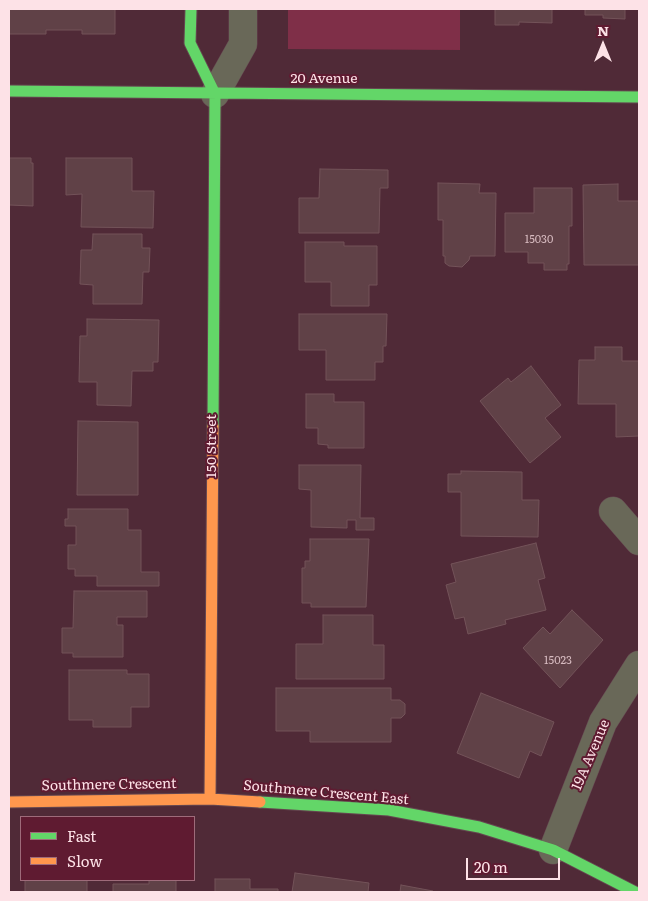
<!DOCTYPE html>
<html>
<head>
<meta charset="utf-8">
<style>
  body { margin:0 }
  #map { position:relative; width:648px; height:901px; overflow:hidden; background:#502a37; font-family:Literata,serif }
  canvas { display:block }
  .frame { position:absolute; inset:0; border:10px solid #fde2e7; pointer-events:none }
  .legend { position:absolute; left:20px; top:816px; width:175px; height:65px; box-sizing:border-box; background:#5f1b31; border:1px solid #9e6b7a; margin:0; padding:6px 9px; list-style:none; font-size:15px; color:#fde2e7 }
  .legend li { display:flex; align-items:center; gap:10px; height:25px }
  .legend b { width:25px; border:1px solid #9e6b7a }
  .north { position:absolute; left:578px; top:20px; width:50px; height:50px; -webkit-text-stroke:4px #5f1b31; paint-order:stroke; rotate:0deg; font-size:14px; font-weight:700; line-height:20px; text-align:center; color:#fde2e7 }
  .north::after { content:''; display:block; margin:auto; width:18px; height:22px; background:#fde2e7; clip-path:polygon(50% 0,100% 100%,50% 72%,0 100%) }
  .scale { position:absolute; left:466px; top:858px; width:94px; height:22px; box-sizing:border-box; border:2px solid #fde2e7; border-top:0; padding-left:6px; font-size:15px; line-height:18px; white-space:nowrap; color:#fde2e7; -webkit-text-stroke:4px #5f1b31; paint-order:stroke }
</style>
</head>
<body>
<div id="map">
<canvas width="648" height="901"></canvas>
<div class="frame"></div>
<ul class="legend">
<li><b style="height:6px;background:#63d668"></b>Fast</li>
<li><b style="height:6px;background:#ff974d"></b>Slow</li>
</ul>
<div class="north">N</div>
<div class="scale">20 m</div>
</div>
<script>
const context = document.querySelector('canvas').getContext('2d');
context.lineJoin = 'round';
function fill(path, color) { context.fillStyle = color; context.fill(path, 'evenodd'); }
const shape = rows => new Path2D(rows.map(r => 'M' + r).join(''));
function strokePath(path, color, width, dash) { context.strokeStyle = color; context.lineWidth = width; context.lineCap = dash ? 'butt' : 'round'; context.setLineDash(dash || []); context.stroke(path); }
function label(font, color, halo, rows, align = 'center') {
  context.font = font + ' Literata,serif'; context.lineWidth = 4; context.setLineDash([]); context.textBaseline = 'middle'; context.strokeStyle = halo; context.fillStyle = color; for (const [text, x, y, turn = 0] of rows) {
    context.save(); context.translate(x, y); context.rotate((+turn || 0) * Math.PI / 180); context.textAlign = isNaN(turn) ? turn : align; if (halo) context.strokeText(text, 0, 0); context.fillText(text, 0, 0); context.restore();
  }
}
const green = shape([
  [288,9,460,9,460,50,288,49]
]);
const building = shape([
  [9,9,115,9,115,34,82,34,82,30,46,30,46,34,9,34,9,9],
  [495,9,552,9,552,23,519,22,519,25,495,25,495,9],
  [568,9,625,9,625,19,603,18,603,15,585,15,585,9,568,9],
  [9,158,31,158,31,163,33,163,33,206,9,205,9,158],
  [66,158,132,158,132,191,154,191,153,228,81,227,82,194,66,195,66,158],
  [320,169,388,170,388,188,380,188,379,233,299,233,299,198,319,198,320,169],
  [438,183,480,184,479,193,496,193,495,256,470,256,469,260,462,267,449,266,445,263,445,256,443,256,443,220,438,220,438,183],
  [618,184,618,201,639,201,639,265,584,265,583,185,618,184],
  [534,188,572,188,572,226,569,226,569,264,567,264,567,270,544,270,544,263,528,263,528,252,505,252,505,213,534,213,534,188],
  [93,234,142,234,142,248,150,248,149,272,143,272,142,304,93,304,93,285,80,284,81,250,92,250,93,234],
  [305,242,344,242,344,246,377,246,377,285,369,285,369,306,331,306,331,282,305,282,305,242],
  [299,314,387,314,386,346,383,346,383,362,375,362,375,380,326,380,326,350,299,350,299,314],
  [87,319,159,320,158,362,153,362,153,371,132,371,131,406,97,405,97,382,79,382,80,336,87,336,87,319],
  [595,347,622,347,622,361,639,361,639,436,616,437,616,404,578,404,579,360,595,360,595,347],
  [531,366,561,405,545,418,561,437,530,463,480,401,508,378,511,382,531,366],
  [306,394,334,394,334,402,364,402,364,448,328,448,328,445,318,444,318,428,306,428,306,394],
  [78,421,138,422,138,495,77,495,78,421],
  [299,465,361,465,360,518,374,518,374,530,356,530,356,520,347,520,347,528,311,527,311,490,299,489,299,465],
  [461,471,522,472,522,500,539,500,538,537,461,536,461,492,448,492,448,474,461,474,461,471],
  [68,509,128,509,128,530,141,530,141,572,159,572,159,586,97,586,97,576,75,576,75,569,68,569,68,545,76,545,76,526,65,526,65,519,68,519,68,509],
  [310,539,369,539,366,607,311,607,311,603,302,603,302,568,305,568,305,561,310,561,310,539],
  [536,543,545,578,538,580,546,610,505,620,506,624,468,634,464,617,455,619,446,585,456,582,451,564,536,543],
  [74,591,147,591,147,617,117,617,117,625,123,625,123,657,73,657,73,653,62,653,62,628,73,628,74,591],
  [572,610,603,640,560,688,523,648,543,627,550,634,572,610],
  [323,615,373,615,373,645,384,645,384,679,296,679,296,644,323,644,323,615],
  [69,670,127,670,127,674,149,674,149,707,131,707,131,727,93,727,93,720,69,720,69,670],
  [276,688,391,688,391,700,400,700,405,704,405,714,401,718,391,718,391,742,310,742,310,731,276,731,276,688],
  [481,693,554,722,541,756,530,751,519,778,457,753,481,693],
  [295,873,369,883,368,892,292,892,295,873],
  [215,879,250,879,250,889,278,889,278,892,215,892,215,879],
  [25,880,87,880,87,892,25,892,25,880],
  [149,880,176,880,176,892,113,892,113,884,149,884,149,880],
  [401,885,433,891,433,892,400,892,401,885]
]);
const street = shape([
  [215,94,243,44,243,9],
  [613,511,639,541],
  [553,850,603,722,639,665]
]);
const fast = shape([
  [191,9,190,43,215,94,213,426],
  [9,91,639,97],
  [260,802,389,810,479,827,553,850,635,892]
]);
const slow = shape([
  [210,799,213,426],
  [9,802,210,799,260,802]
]);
const numberNames = [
  ["15030",539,240],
  ["15023",558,661]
];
const streetNames = [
  ["20 Avenue",324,79],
  ["150 Street",212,446,-90],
  ["19A Avenue",591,755,-67],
  ["Southmere Crescent",109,785,-1],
  ["Southmere Crescent East",326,793,5]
];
fill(green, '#7f2f48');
fill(building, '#604147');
strokePath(building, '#735359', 1);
strokePath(street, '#654750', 29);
strokePath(fast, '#654750', 13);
strokePath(slow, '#654750', 13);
strokePath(street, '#696858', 28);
strokePath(fast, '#63d668', 11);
strokePath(slow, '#ff974d', 11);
label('11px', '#d6babf', null, numberNames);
label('14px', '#fde2e7', '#5f1b31', streetNames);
</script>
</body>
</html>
